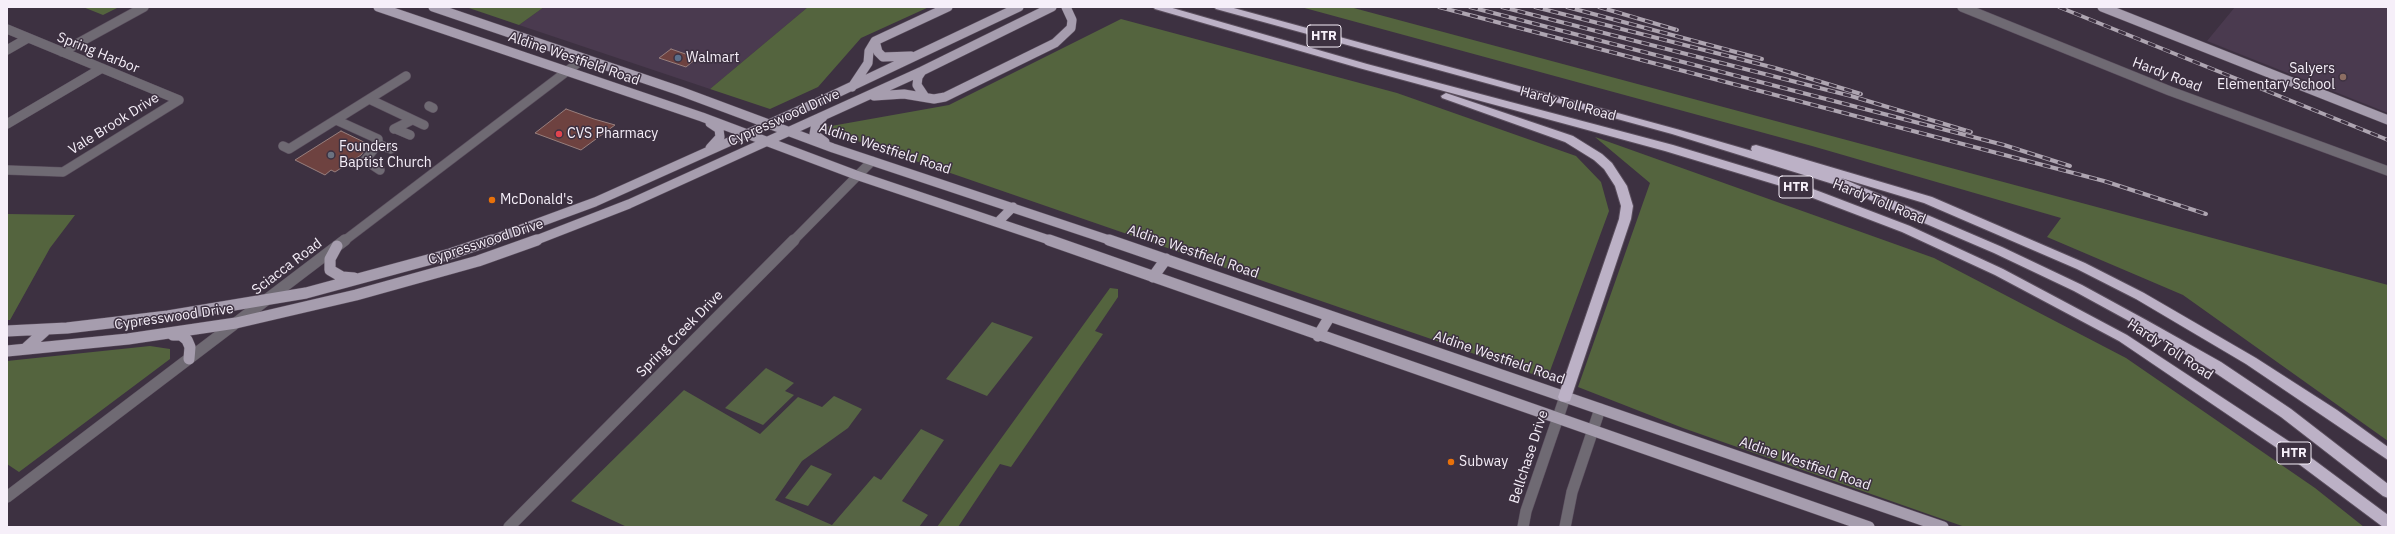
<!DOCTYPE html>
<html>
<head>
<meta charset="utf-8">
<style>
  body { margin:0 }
  #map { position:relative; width:2395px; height:534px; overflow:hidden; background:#3d3141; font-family:"IBM Plex Sans",sans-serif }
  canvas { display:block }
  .frame { position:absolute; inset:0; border:8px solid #f6eff9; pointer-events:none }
</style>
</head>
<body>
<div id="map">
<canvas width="2395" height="534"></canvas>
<div class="frame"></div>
</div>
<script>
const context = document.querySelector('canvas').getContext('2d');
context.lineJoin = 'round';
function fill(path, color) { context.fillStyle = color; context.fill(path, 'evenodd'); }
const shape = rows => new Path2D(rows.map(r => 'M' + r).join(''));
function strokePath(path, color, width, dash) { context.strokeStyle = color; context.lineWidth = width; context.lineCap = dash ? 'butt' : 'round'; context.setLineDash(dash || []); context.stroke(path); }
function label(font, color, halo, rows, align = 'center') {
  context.font = font + ' "IBM Plex Sans",sans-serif'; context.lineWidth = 3; context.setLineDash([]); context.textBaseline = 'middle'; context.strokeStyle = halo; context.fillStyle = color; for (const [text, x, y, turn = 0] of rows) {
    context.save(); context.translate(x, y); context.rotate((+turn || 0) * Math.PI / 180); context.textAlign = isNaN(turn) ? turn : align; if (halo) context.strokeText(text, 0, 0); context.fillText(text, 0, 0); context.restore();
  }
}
const built = shape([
  [544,7,808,7,710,89,519,25],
  [2235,7,2388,7,2388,113,2207,41]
]);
const green = shape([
  [992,322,1033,337,987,396,946,379],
  [766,368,794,383,785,391,794,395,763,425,725,408],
  [684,390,760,434,798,397,822,407,834,396,862,409,848,428,802,461,775,500,832,525,874,476,881,480,921,429,944,440,902,501,928,515,919,527,627,527,571,501],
  [811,465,832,474,808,506,785,498]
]);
const forest = shape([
  [83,7,119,7,103,15],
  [466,7,544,7,519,25],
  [808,7,929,7,861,38,818,87,770,109,710,89],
  [1301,7,1350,7,2388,285,2388,441,2183,295,2047,237,2061,218,1812,146],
  [1121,19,1397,93,1576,156,1601,182,1609,211,1547,379,820,128,949,105],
  [1595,137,1934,258,2126,358,2315,488,2364,527,1965,527,1683,428,1578,387,1650,183],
  [7,214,75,215,50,248,10,320,7,320],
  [1110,288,1118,289,1118,297,1095,331,1103,334,1011,467,1000,464,958,527,937,527],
  [150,346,170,349,170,359,19,472,7,464,7,361]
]);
const building = shape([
  [671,49,697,58,686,67,659,58,671,49],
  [566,109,594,119,615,125,581,150,535,133,566,109],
  [341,131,370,145,363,149,365,150,361,155,335,172,331,170,325,175,295,160,341,131]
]);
const minorFar1 = shape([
  [1962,7,2170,91,2388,171],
  [7,29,179,100],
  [7,50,28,38],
  [62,52,144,7],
  [369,99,424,125],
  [429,106,433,108],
  [336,120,378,139,376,140,380,145,391,149],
  [7,124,102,68],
  [394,129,412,120],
  [396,129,410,135],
  [379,143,365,160,380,170],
  [283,146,289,149,406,76],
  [7,170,63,172,179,100],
  [344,241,583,59],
  [793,241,872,161]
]);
const minor = shape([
  [7,497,345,240],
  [509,527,794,240],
  [1523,527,1526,511,1565,397],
  [1565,527,1572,492,1600,409]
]);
const majorFar1 = shape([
  [378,7,702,117,856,175,1052,241],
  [433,7,680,91,833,148,1112,241],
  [2102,7,2388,120],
  [875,41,878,52,883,57,911,56],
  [922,71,918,77,917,85,925,97],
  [852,87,868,63,869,51,875,41,948,7],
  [874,96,904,94,934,99,945,97,1055,43,1071,28,1072,20,1066,7],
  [823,117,816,123,814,134,825,142],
  [710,123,719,129,720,137,710,148],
  [998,222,1013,207],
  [489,241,595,202,829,97,1019,7],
  [534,241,629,204,922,71,1052,7]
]);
const major = shape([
  [1049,240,1869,527],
  [1109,240,1943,527],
  [337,246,330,259,330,270,342,277,354,278],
  [1153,277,1166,259],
  [7,331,67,328,168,316,306,293,450,254,492,240],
  [173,335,181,335,187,340,190,347,189,359],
  [1318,336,1330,316],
  [25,349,47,329],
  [7,351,128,339,236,323,356,295,478,261,537,240]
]);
const highway = shape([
  [1153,7,1169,7,1367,64,1673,145,1792,181,1910,226,2003,269,2127,335,2290,442,2388,515,2388,527,2383,527,2280,450,2119,341,1995,275,1902,232,1784,187,1665,151,1359,68,1155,9,1153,7],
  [1214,7,1230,7,1680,130,1752,151,1751,149,1752,146,1756,145,1932,197,2085,263,2144,293,2256,358,2337,410,2388,447,2388,460,2246,364,2136,299,2077,269,1924,203,1778,159,1841,178,2002,247,2082,285,2148,321,2221,362,2291,409,2388,484,2388,498,2383,496,2281,417,2211,370,2140,327,2074,291,1994,253,1833,184,1672,134,1216,9,1214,7],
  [1446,93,1573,136,1602,154,1612,163,1627,186,1633,206,1631,219,1570,401,1565,402,1560,401,1558,397,1619,219,1621,206,1615,186,1604,169,1594,160,1565,142,1442,98,1441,96,1446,93]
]);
const rail = shape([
  [1439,7,2104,181,2206,214],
  [1470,7,2004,145,2070,166],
  [1502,7,1851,96,1971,132],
  [1535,7,1775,68,1861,94],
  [1567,7,1762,59],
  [1599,7,1677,30],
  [2059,7,2388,140]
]);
const markers = [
  [678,58,4,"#5c6f8a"],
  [2343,77,4,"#8d6e63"],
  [559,134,4,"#e0444e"],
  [331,155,4,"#6b7280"],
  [492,200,4,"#e8710a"],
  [1451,462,4,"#e8710a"]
];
const shields = [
  [1324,36,34],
  [1796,187,34],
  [2294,453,34]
];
const shieldNames = [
  ["HTR",1324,36],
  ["HTR",1796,187],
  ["HTR",2294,453]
];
const streetNames = [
  ["Spring Harbor",98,53,22],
  ["Aldine Westfield Road",574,59,19],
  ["Hardy Road",2167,75,21],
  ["Hardy Toll Road",1568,104,15],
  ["Cypresswood Drive",784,118,-24],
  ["Vale Brook Drive",114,124,-32],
  ["Aldine Westfield Road",885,149,18],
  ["Hardy Toll Road",1879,202,22],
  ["Cypresswood Drive",486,242,-18],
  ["Aldine Westfield Road",1193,252,19],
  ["Sciacca Road",287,267,-37],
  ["Cypresswood Drive",174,317,-8],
  ["Spring Creek Drive",680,334,-45],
  ["Hardy Toll Road",2170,350,33],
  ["Aldine Westfield Road",1499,358,19],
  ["Bellchase Drive",1529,457,-72],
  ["Aldine Westfield Road",1805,464,19]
];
const poiNames = [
  ["Walmart",686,58],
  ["Salyers",2335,69,"right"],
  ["Elementary School",2335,85,"right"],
  ["CVS Pharmacy",567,134],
  ["Founders",339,147],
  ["Baptist Church",339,163],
  ["McDonald's",500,200],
  ["Subway",1459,462]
];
fill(built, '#4a3a4f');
fill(green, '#566444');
fill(forest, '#54643e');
fill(building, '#6e4240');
strokePath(building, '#987f7d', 1);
strokePath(minorFar1, '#5b4f5e', 10);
strokePath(minor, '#5b4f5e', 12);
strokePath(majorFar1, '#5b4f5e', 10);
strokePath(major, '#5b4f5e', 12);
strokePath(highway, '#5b4f5e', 2);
strokePath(minorFar1, '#6f6a73', 9);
strokePath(minor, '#6f6a73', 11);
strokePath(majorFar1, '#a69dae', 9);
strokePath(major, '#a69dae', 11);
fill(highway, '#bcb1c6');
strokePath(rail, '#aea5b1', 4);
strokePath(rail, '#3d3141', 2.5, [8]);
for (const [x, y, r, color] of markers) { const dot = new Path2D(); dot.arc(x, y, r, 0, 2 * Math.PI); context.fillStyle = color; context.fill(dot); strokePath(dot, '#3d3141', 1.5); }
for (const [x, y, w] of shields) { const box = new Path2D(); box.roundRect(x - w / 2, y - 11, w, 22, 3); context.fillStyle = '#3d3141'; context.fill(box); strokePath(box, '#f6eff9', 1); }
label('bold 13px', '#f6eff9', null, shieldNames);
label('14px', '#f6eff9', '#3d3141', streetNames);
label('14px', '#f6eff9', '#3d3141', poiNames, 'left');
</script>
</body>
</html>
